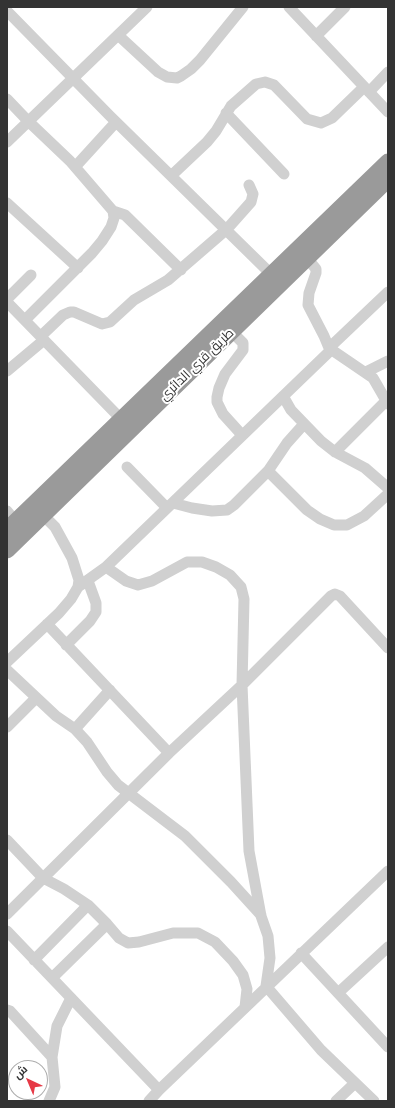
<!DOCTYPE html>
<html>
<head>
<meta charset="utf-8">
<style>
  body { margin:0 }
  #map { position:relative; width:395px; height:1108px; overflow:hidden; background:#fff; font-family:Helvetica,Cairo,sans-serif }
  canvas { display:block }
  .frame { position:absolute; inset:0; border:8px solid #333; pointer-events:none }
  .north { position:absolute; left:8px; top:1060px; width:40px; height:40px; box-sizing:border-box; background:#fff; border:1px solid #adadad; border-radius:50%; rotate:316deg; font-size:11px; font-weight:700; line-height:16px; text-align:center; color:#333 }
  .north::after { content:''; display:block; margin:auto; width:14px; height:18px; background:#e63946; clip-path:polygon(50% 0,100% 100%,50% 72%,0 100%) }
</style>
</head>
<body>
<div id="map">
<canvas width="395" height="1108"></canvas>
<div class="frame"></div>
<div class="north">ش</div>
</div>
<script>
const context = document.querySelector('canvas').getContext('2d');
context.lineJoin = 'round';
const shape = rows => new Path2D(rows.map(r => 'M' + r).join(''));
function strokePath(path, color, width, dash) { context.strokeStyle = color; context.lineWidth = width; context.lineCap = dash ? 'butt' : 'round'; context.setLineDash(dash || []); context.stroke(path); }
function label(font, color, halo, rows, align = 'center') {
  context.font = font + ' Helvetica,Cairo,sans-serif'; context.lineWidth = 4; context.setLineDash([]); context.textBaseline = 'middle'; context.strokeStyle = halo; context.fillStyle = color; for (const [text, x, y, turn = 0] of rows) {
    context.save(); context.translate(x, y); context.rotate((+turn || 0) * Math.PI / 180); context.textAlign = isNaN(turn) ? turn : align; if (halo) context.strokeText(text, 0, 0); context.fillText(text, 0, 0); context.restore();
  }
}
const minor = shape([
  [289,7,388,112],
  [7,11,110,116,272,275],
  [118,35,158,72,167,77,177,78,181,76,191,69,200,60,243,7],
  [316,36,345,7],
  [369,92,388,72],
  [7,99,28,121,70,161,113,211,114,218,111,227,102,241,92,253,25,320],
  [226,113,284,174],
  [7,142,147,7],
  [75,167,116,122],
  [172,175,207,142,216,131,231,106,256,84,265,82,274,85,307,119,321,123,332,118,364,87],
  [7,203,78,268],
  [113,211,125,215,181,270],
  [307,258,316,269,316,273,309,293,308,305,324,336,329,348,373,378,388,404],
  [7,299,31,275],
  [7,302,122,420],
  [232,332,243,343,243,350,225,374,219,388,217,397,217,402,223,414,242,435],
  [41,336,63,315,70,312,74,312,102,324,110,322,134,300,168,280,227,229,251,202,253,194,249,185],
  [329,348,388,292],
  [7,371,44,340],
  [366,372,388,361],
  [283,396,291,410,321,441,335,452,365,468,388,488],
  [335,452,386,401],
  [127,467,167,508],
  [268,471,307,510,320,519,334,525,347,525,364,516,388,494],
  [173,503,192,508,212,511,227,510,234,505,268,471,287,443,304,424],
  [7,511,16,522],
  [106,567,126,581,138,585,152,581,187,562,202,562,216,567,230,575,241,587,244,599,242,685,249,851,261,916,268,936,270,958,266,986,321,1050,374,1101],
  [78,587,106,567,331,350],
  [47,624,169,753],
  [66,645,90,621,96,612,96,603,88,581],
  [7,662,59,613,71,599,78,587,79,580,72,558,55,527,43,515],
  [7,670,56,716,75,729,87,742,107,772,118,785,185,836,231,882,261,915],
  [7,727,36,698],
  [75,729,110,690],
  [7,840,43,878,64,889,88,905,107,924,119,938,128,943,139,942,173,933,198,933,215,942,233,961,243,975,247,989,245,1007],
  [7,914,169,753,242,685,331,596,335,594,340,596,388,648],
  [7,931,159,1090],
  [301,953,388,1047],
  [34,960,88,905],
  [52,978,107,924],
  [338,993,388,947],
  [7,1010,10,1011,52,1057],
  [49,1101,55,1087,52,1057,57,1026,71,998],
  [149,1101,159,1090,388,871],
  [336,1101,355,1083]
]);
const highway = shape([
  [7,530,388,162],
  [7,550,388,179]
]);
const streetNames = [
  ["طريق قري الدائري",197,365,-44]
];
strokePath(minor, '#d0d0d0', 11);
strokePath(highway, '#9a9a9a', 17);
label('13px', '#333', '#fff', streetNames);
</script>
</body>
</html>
